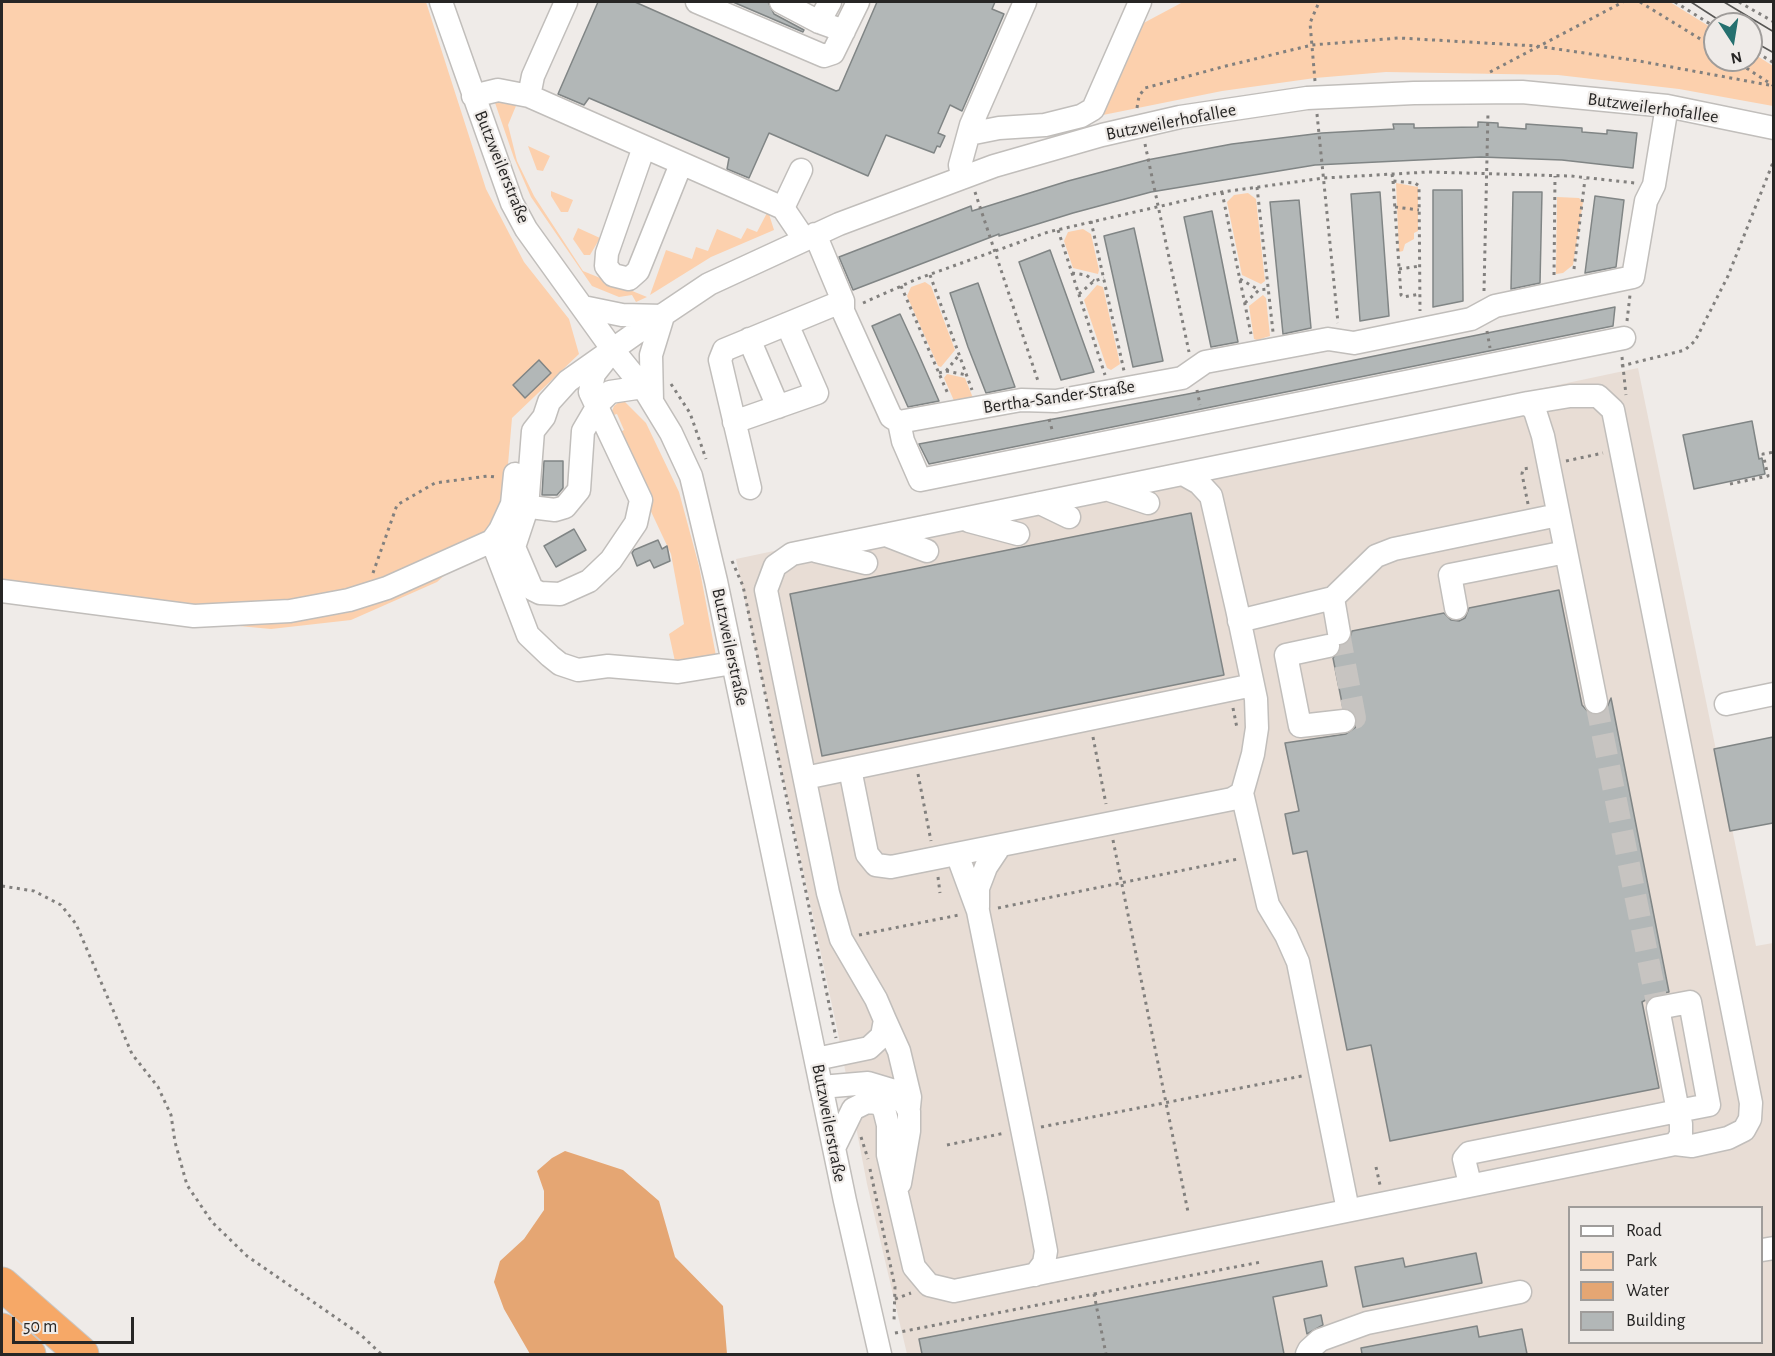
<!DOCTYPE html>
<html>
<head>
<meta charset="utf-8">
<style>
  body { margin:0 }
  #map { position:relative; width:1775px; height:1356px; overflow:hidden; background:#efebe8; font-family:"Alegreya Sans",sans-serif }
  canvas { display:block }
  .frame { position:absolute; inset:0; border:3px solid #272625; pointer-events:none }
  .legend { position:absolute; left:1568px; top:1206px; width:195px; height:138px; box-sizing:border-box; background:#efebe8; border:2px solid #9f9c9a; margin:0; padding:8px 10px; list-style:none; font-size:18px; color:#272625 }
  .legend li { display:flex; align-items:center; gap:12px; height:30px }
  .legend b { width:30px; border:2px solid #9f9c9a }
  .north { position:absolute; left:1703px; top:12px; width:60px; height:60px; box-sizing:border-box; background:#efebe8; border:2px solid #9f9c9a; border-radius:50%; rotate:168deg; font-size:16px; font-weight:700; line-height:24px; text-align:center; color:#272625 }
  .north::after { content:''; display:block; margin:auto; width:21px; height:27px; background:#25706f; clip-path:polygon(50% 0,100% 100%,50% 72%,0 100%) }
  .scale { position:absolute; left:12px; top:1317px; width:122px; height:27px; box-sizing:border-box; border:3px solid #272625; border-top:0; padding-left:8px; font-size:18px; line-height:21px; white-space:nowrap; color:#272625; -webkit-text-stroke:4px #efebe8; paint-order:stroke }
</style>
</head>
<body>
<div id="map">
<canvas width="1775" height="1356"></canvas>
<div class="frame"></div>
<ul class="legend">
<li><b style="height:8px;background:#fff"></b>Road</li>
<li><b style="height:16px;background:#fcd0ad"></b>Park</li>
<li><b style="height:16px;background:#e5a673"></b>Water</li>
<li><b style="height:16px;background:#b2b7b7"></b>Building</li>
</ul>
<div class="north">N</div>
<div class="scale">50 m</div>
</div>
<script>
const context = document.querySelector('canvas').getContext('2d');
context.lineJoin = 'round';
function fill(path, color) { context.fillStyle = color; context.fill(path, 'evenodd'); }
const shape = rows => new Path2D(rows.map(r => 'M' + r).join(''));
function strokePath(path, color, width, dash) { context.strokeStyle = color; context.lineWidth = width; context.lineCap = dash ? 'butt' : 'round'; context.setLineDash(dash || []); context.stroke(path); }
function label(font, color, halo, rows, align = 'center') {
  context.font = font + ' "Alegreya Sans",sans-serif'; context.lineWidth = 4.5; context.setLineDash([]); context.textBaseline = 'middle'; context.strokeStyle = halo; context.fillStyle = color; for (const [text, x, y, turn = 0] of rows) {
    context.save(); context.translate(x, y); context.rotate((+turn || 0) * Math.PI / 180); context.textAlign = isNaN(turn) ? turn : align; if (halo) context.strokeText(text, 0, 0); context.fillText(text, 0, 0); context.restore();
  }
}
const built = shape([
  [1638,368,1756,946,1773,943,1773,1354,907,1354,867,1184,838,1033,736,559],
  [1570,1208,1762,1208,1762,1342,1570,1342]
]);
const green = shape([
  [2,2,426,2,486,189,524,262,569,319,579,354,512,418,505,499,490,522,489,536,437,582,351,620,271,629,153,618,2,596],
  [1183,2,1670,2,1715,30,1715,60,1751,60,1751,52,1773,66,1773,106,1679,89,1558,75,1386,72,1315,78,1222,91,1098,116,1138,26],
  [493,97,518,101,508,125,517,161,534,196,583,271,647,297,636,302,632,295,619,297,592,286,531,197,514,158],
  [528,146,550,156,543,171,537,170],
  [1396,183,1418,187,1418,231,1414,233,1414,239,1405,244,1403,251,1399,252],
  [551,191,573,200,568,212,561,212,551,196],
  [1248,193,1256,199,1265,281,1261,284,1242,275,1227,202,1234,195],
  [1557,197,1579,198,1583,202,1573,265,1563,273,1556,274],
  [768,211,774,230,711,257,650,295,666,250,692,259,696,247,708,251,717,229,741,239,747,228,757,232],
  [578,228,600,238,590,255,584,255,573,239],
  [1083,229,1091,234,1099,270,1098,274,1073,268,1064,241,1068,232],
  [925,282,931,286,955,350,941,367,938,366,907,296,911,287],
  [1097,285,1103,287,1120,364,1111,370,1107,368,1084,300],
  [1263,295,1266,298,1270,336,1257,340,1254,339,1249,306],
  [947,374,965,378,973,398,955,403,944,378],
  [619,402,625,402,646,423,679,492,699,566,716,656,676,666,669,634,684,624,671,554,615,435,624,430,617,414,610,416,614,406]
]);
const water = shape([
  [565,1151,623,1170,659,1201,675,1257,723,1306,727,1354,530,1354,504,1309,494,1282,500,1261,524,1239,544,1210,544,1191,537,1171,552,1158]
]);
const building = shape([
  [598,2,635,2,836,91,839,90,877,2,995,2,992,9,1004,14,962,111,950,105,938,133,945,136,940,147,937,146,934,153,886,135,868,176,769,133,749,178,727,169,729,158,589,98,584,105,558,94,598,2],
  [733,2,768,2,774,14,804,30,803,32,733,2],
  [1478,122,1498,123,1498,127,1526,129,1526,124,1582,128,1582,132,1607,134,1607,130,1637,133,1633,168,1562,160,1481,157,1315,165,1151,192,1073,213,999,236,999,234,853,290,839,257,971,206,972,211,1068,181,1147,160,1232,144,1322,133,1394,129,1393,124,1414,124,1414,128,1478,127,1478,122],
  [1433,190,1462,190,1463,301,1433,307,1433,190],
  [1380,192,1389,316,1360,321,1351,194,1380,192],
  [1513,192,1542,192,1540,283,1511,289,1513,192],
  [1595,196,1624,200,1616,267,1585,273,1595,196],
  [1299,200,1311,328,1283,334,1270,202,1299,200],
  [1212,211,1238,342,1211,347,1184,217,1212,211],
  [1134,228,1163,361,1133,367,1104,236,1134,228],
  [1050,250,1094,372,1061,380,1019,262,1050,250],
  [978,283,997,337,1015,387,986,393,968,347,950,293,978,283],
  [1615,307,1613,326,929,464,919,444,1188,394,1615,307],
  [900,314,918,353,939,401,908,407,872,326,900,314],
  [539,360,551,373,525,398,513,385,539,360],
  [1752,421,1759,459,1762,458,1765,474,1694,489,1683,435,1752,421],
  [544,461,563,461,563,488,557,495,542,495,544,461],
  [1191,513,1224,675,822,756,790,594,1191,513],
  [574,529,586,550,556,567,544,546,574,529],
  [658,540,662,549,667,546,670,561,654,568,650,560,637,566,632,553,634,550,658,540],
  [1559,590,1582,705,1591,715,1599,715,1605,712,1611,698,1669,992,1655,995,1642,1002,1659,1088,1390,1141,1371,1045,1347,1050,1307,851,1293,854,1285,814,1299,811,1285,743,1346,734,1356,727,1355,713,1343,708,1333,658,1341,646,1348,643,1352,631,1444,613,1451,620,1459,621,1465,618,1469,608,1559,590],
  [1773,737,1773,823,1730,831,1714,749,1773,737],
  [1476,1253,1482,1283,1363,1307,1355,1267,1403,1258,1405,1267,1476,1253],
  [1322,1261,1327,1286,1273,1297,1284,1354,922,1354,919,1339,1322,1261],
  [1321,1315,1323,1325,1307,1334,1304,1319,1321,1315],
  [1477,1326,1479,1337,1522,1329,1527,1354,1362,1354,1361,1348,1477,1326]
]);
const minorTunnel = shape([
  [1339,633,1355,718,1344,721],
  [1596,702,1658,1008]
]);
const path = shape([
  [1640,2,1715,48],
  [1675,2,1715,27],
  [1739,2,1774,22],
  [1751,49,1774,63],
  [1734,60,1774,86],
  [1490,72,1623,2],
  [1315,81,1310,23,1319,2],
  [1137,108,1139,96,1145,88,1222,67,1312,45,1399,38,1536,46,1639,61,1774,86],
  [1317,114,1338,323],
  [1145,144,1189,352],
  [1392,174,1393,181,1415,183,1419,186,1420,311],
  [1393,181,1401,295,1403,297,1420,294],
  [1257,187,1273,332],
  [975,192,1038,381],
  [1222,192,1251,334],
  [1395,207,1419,210],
  [1091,221,1124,371],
  [1058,230,1105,375],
  [1399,269,1420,266],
  [1574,269,1585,179],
  [1072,273,1086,275,1094,281],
  [930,275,972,390],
  [1554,275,1555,176],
  [1240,279,1259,290],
  [901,286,948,394],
  [1484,291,1488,112],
  [1079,294,1094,281,1104,278],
  [863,303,917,279,1048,232,1222,192,1324,178,1428,172,1571,176,1635,183],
  [1245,303,1259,290,1268,289],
  [1627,321,1630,295],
  [1487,331,1490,348],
  [1622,357,1626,395],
  [1621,366,1685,350,1695,341,1728,276,1774,160],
  [946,371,967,375],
  [939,373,946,371,959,355],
  [671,384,690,413,706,459],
  [1197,390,1200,405],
  [1049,419,1053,433],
  [1566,461,1603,453],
  [1730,484,1768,476,1763,454,1774,452],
  [1528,504,1522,474,1523,469,1530,468],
  [732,561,743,586,836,1038],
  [373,573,397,505,435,483,488,476,495,477],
  [1233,708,1237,728],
  [1093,737,1106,804],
  [918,774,931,841],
  [1113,840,1188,1212],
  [938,877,940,893],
  [2,886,34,891,61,905,76,924,132,1054,158,1087,171,1115,175,1142,187,1185,212,1222,247,1256,361,1335,381,1354],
  [998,908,1238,859],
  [859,935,959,915],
  [1041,1127,1302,1076],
  [861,1137,868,1159],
  [947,1145,1005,1133],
  [1376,1167,1380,1185],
  [870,1169,895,1287,894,1321],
  [1094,1294,1261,1262],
  [895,1299,911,1293],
  [895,1333,1094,1294,1106,1354]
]);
const minor = shape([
  [441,2,512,203,526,229,613,350,643,387,671,433,691,476,716,581,845,1201,880,1354],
  [566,2,533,76,529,96,783,208,804,239],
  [697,2,824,56,833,53,858,2],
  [781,2,819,22],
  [830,2,819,22,844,31],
  [473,96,498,90,529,96],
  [969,134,999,128,1045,125,1081,116,1093,109,1140,2],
  [644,147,607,253,606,266,613,275,629,279,638,271,681,164],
  [962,178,960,165,971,125,1025,2],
  [783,208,801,170],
  [815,234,843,301,843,311,891,417,899,422,1021,400,1056,401,1182,378,1205,362,1328,339,1354,343,1471,319,1495,306,1633,277,1646,201,1654,185,1667,106],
  [583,307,622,315,663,316],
  [749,339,778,407],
  [613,350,594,374,590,392,641,500,636,523,611,560,589,581,560,594,540,593,532,589,514,547,527,508,533,431,544,417,549,402,568,381,636,333,709,284,839,224,994,166,1102,135,1180,117,1307,98,1414,93,1522,92,1667,106,1774,128],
  [652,401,651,355,663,316],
  [1528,403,1535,411,1543,436,1596,702],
  [734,422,817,393,787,324],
  [899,422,903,441,920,480,1624,338],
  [515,474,512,504,500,530,492,541,528,635,550,656,560,664,578,670,608,666,678,672,733,663],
  [1183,474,1199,483,1211,496,1237,609,1256,699,1257,728,1253,754,1242,793,1268,905,1286,935,1298,962,1348,1210],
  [750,488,720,360,724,350,843,301],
  [1109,490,1148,503],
  [1040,503,1069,517],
  [514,505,555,510,565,507,579,490,583,431,600,402,610,392,643,387],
  [969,521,1018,534],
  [886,535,927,551],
  [816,551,866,563],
  [2,591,194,616,290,611,349,600,387,588,492,541],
  [1333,598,1339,633],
  [1456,608,1450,575,1566,552],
  [1239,621,1333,598,1376,556,1394,549,1558,515],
  [1328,646,1286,655,1300,726,1344,721],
  [1726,704,1774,694],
  [850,769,867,854,876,865,891,867,1232,799,1242,793],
  [805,778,1253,685],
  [957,854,978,911,1036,1198,1046,1251,1044,1263,1035,1275],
  [978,907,978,888,986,867,1000,846],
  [885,1020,899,1051,910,1097,909,1107],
  [816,1059,869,1048,882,1036,885,1020,876,999,841,939,828,893,766,590,775,566,792,554,1528,403,1570,396,1598,396,1613,410,1751,1103,1750,1119,1744,1130,1728,1138,1692,1146,1675,1144,954,1291,929,1285,914,1267,888,1155,888,1125,884,1109,878,1103,867,1102,853,1109,834,1148],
  [821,1087,868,1083,898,1092,909,1111,909,1131,900,1183],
  [1470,1184,1464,1159,1469,1153,1678,1111,1709,1105,1690,1002,1658,1008,1678,1111,1681,1124,1681,1135,1675,1144],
  [1762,1250,1774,1248],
  [1307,1354,1309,1350,1320,1340,1367,1323,1520,1292]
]);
const highway = shape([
  [2,1284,82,1354],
  [2,1330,29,1354]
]);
const tram = shape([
  [1691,2,1725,24],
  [1724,2,1774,32],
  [1751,40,1774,53]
]);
const streetNames = [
  ["Butzweilerhofallee",1653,108,8],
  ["Butzweilerhofallee",1171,122,-11],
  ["Butzweilerstraße",502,167,68],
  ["Bertha-Sander-Straße",1059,397,-8],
  ["Butzweilerstraße",730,647,78],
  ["Butzweilerstraße",829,1123,79]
];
fill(built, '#e8ddd5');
fill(green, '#fcd0ad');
fill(water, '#e5a673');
fill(building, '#b2b7b7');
strokePath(building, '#808585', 1.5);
strokePath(minorTunnel, '#c7c4c1', 22, [22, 11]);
strokePath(minor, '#c1bebb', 25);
strokePath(highway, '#c7c7c6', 35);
strokePath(path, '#82807e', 3, [3, 4.5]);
strokePath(minor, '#fff', 22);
strokePath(highway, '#f6a867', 33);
strokePath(tram, '#585755', 1.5);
label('18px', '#272625', '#efebe8', streetNames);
</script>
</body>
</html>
